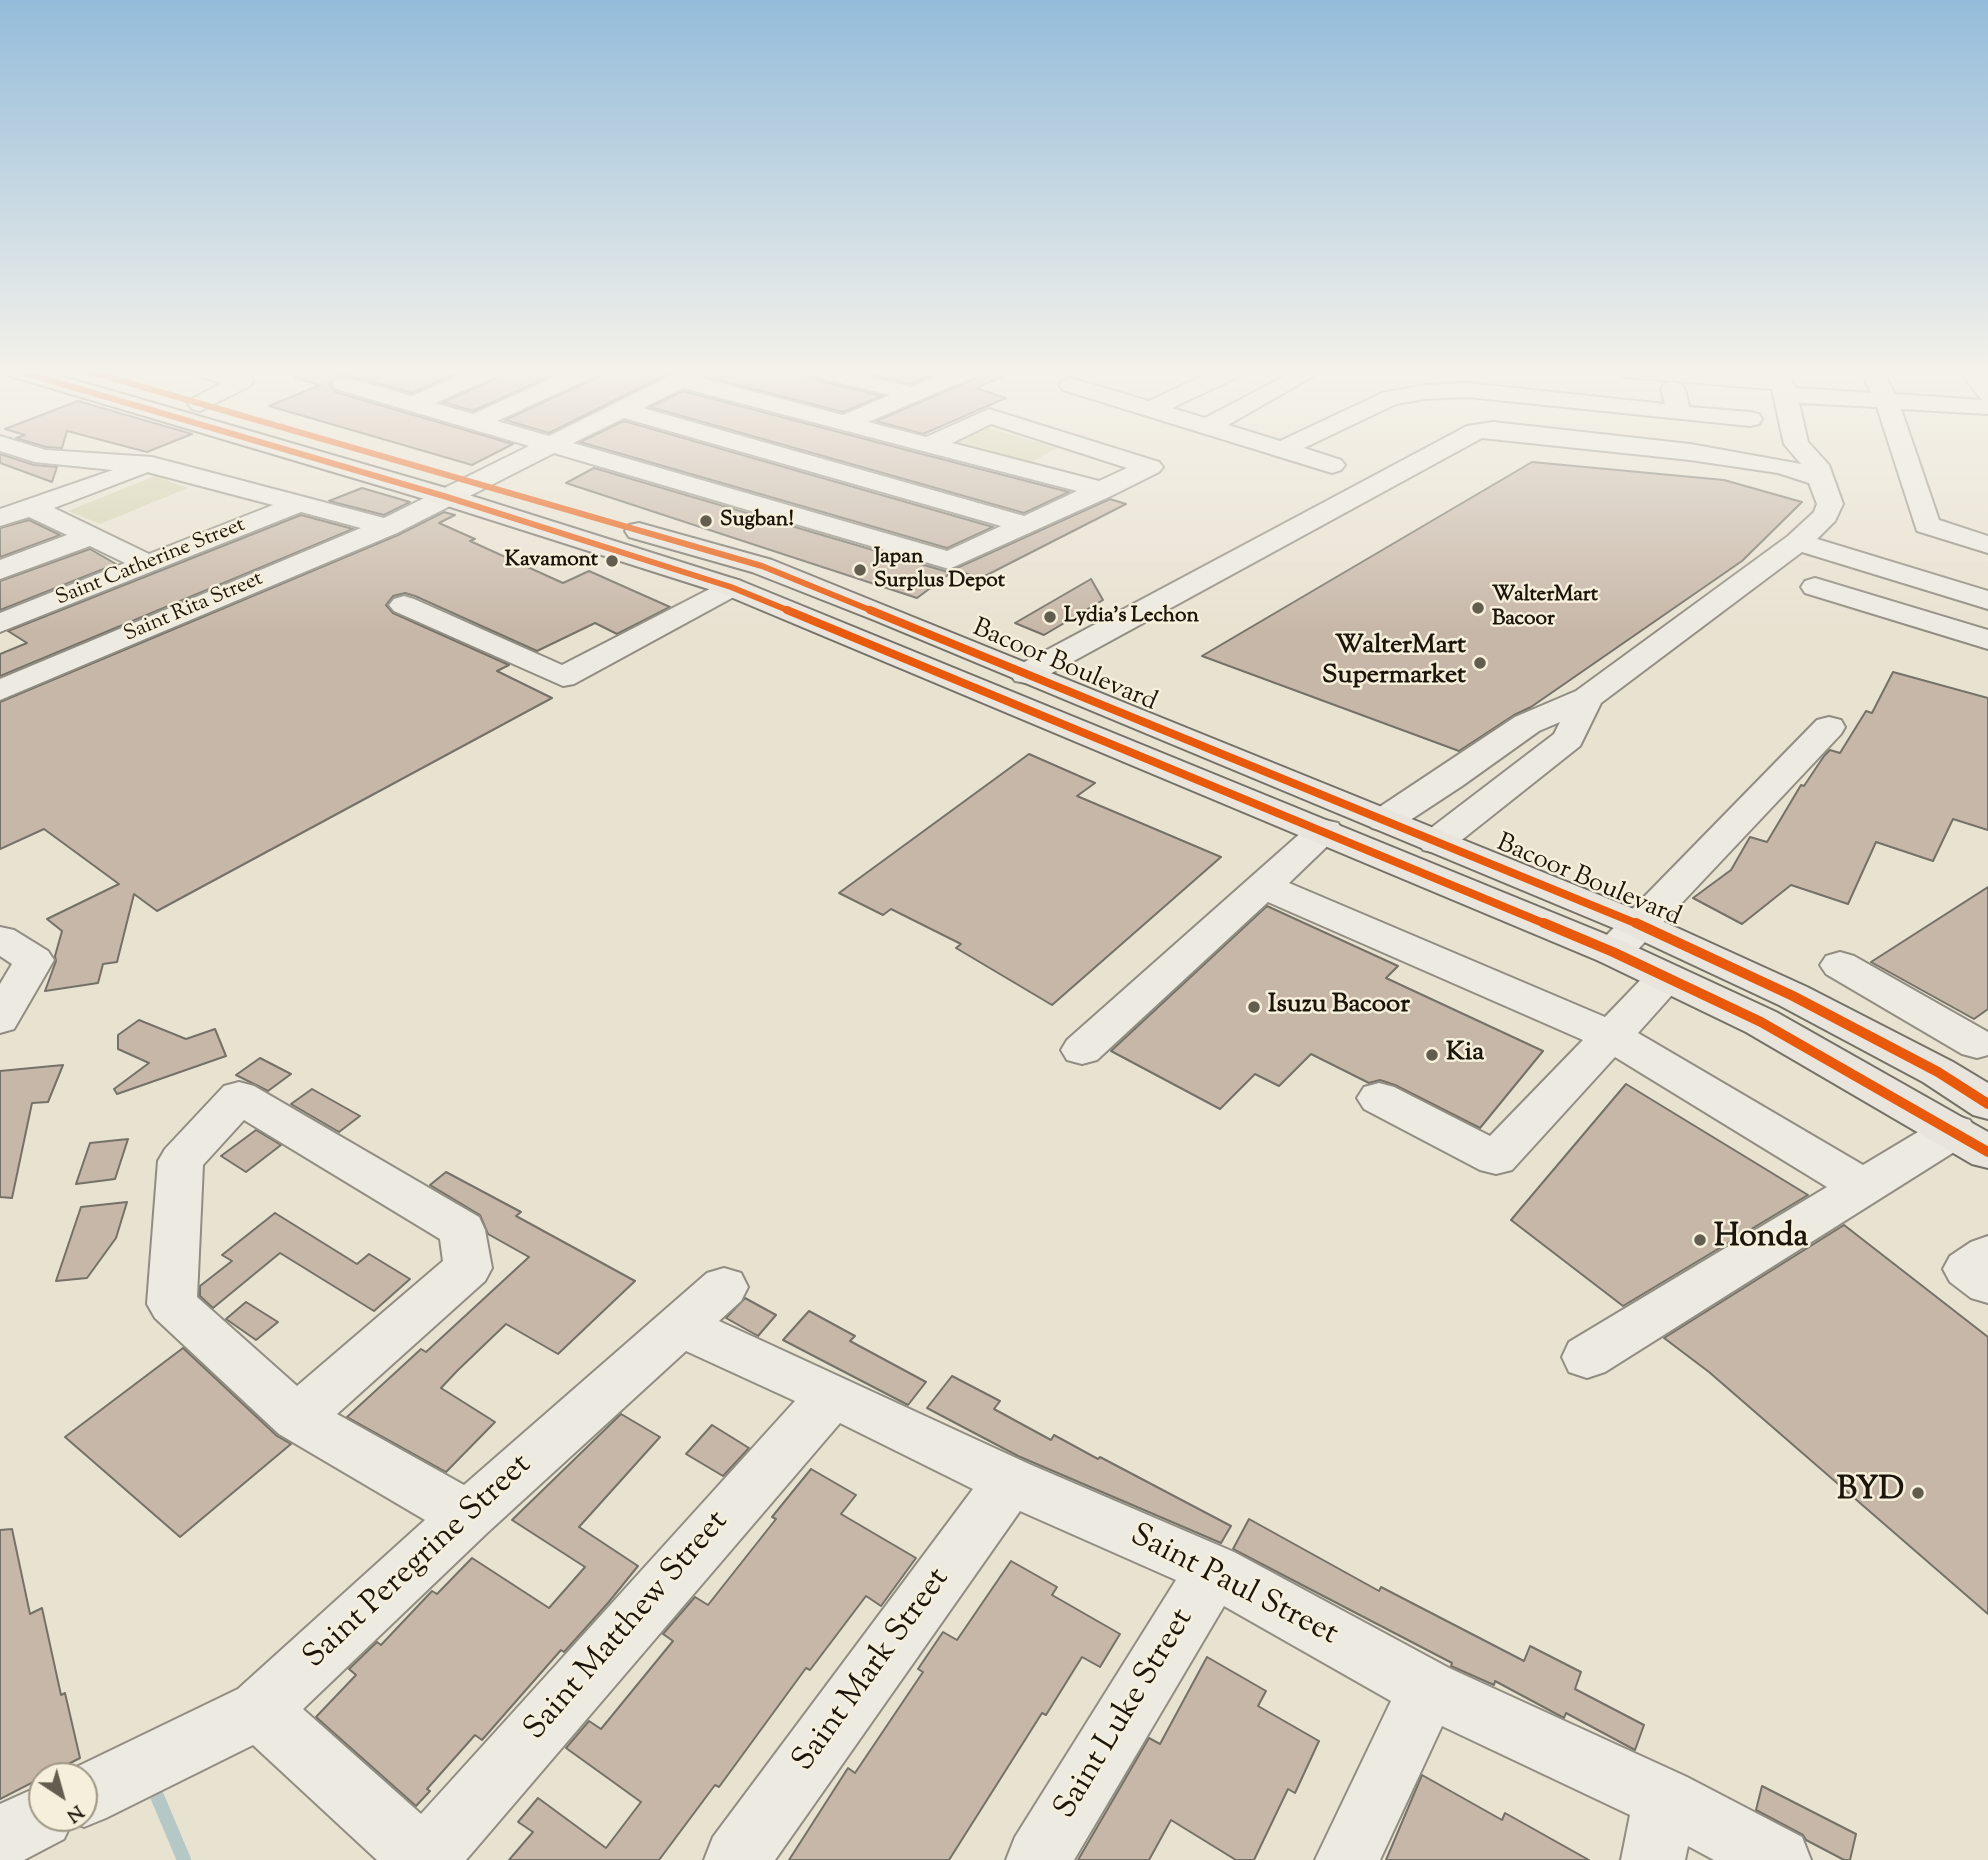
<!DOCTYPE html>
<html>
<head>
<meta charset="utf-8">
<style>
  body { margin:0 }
  #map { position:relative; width:1988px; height:1860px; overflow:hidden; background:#e8e2d1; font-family:"Sorts Mill Goudy",serif }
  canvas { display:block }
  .north { position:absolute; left:28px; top:1762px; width:70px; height:70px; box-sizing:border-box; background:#f6efdb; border:2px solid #9f9888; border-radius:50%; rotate:144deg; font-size:19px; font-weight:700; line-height:28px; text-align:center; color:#1c150b }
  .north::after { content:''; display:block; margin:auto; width:24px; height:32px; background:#635d50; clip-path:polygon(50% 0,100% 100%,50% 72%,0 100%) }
</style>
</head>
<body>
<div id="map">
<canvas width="1988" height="1860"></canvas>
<div class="north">N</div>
</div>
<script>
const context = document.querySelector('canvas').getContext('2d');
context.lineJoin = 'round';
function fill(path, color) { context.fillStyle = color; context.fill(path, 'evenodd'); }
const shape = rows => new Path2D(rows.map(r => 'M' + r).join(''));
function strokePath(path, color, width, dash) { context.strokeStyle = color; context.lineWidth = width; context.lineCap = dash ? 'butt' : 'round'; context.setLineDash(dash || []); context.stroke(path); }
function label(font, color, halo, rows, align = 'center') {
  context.font = font + ' "Sorts Mill Goudy",serif'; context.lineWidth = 5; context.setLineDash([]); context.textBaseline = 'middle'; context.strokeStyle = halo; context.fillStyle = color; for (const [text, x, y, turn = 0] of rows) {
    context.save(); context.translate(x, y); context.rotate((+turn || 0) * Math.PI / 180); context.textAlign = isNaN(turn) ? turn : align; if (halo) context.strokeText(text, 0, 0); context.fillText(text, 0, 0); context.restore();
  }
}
const green = shape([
  [981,426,1057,448,1027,465,951,442],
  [155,476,188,488,100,524,68,511]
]);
const stream = shape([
  [157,1796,184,1860]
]);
const building = shape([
  [296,370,465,370,412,393,345,374,335,376,329,384,335,392,513,444,472,465,269,406,320,385,295,378,296,370],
  [504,370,563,370,473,411,443,402,500,377,504,370],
  [602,370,676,370,549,433,505,420,598,377,602,370],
  [714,370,803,370,807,378,882,396,843,412,707,377,714,370],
  [855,370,943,370,911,384,855,370],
  [983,370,1019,370,976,388,1006,398,923,434,876,421,979,377,983,370],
  [683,391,918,453,1069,492,1024,513,650,407,683,391],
  [78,401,192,434,147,452,67,431,62,448,46,447,16,438,25,435,5,429,78,401],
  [624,421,993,527,947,548,580,442,624,421],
  [0,454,34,465,57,467,52,482,0,463,0,454],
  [1532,462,1724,480,1802,502,1742,561,1531,707,1514,715,1459,751,1202,656,1532,462],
  [594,468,948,572,1110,499,1126,504,979,579,956,569,917,598,566,483,594,468],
  [362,488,410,502,384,515,329,501,362,488],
  [444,512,455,515,439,523,475,539,470,541,563,583,589,571,670,607,617,634,595,623,537,651,415,596,405,593,393,596,386,605,393,613,509,665,497,671,552,698,157,911,134,894,117,962,103,964,98,983,45,991,56,961,55,956,62,931,47,919,119,884,44,829,0,849,0,702,398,535,444,512],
  [301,515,353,529,0,676,0,654,27,643,8,631,301,515],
  [29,520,60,535,0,557,0,528,29,520],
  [90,549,116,564,0,610,0,581,90,549],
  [1091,579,1103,600,1044,635,1015,623,1091,579],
  [1893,672,1988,698,1988,830,1953,819,1933,861,1876,842,1848,904,1791,885,1742,924,1693,898,1731,870,1750,837,1767,842,1801,785,1804,786,1824,756,1830,750,1840,753,1866,711,1872,713,1893,672],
  [1029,754,1095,783,1077,796,1221,857,1052,1005,956,948,961,944,891,909,883,915,839,893,1029,754],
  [1988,887,1988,1009,1974,1019,1871,962,1988,887],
  [1267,906,1398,966,1386,978,1543,1051,1480,1128,1395,1085,1380,1080,1369,1083,1311,1054,1279,1086,1255,1074,1220,1109,1111,1051,1267,906],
  [139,1020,186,1039,215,1029,226,1056,117,1094,114,1089,149,1063,118,1049,118,1035,139,1020],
  [260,1058,291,1074,268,1091,236,1075,260,1058],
  [63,1065,48,1102,32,1103,12,1198,0,1197,0,1071,63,1065],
  [1626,1084,1808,1195,1623,1306,1511,1220,1626,1084],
  [312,1089,360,1116,339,1132,291,1104,312,1089],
  [256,1130,281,1145,246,1172,221,1156,256,1130],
  [128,1139,115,1179,76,1184,90,1143,128,1139],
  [446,1172,521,1212,516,1216,635,1281,558,1354,506,1324,457,1371,441,1388,495,1422,446,1472,347,1417,421,1349,426,1352,529,1257,488,1234,480,1215,430,1185,446,1172],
  [127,1202,116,1238,87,1278,56,1281,81,1207,127,1202],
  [275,1213,357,1264,369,1254,410,1279,374,1311,280,1253,213,1308,200,1296,200,1286,232,1261,222,1255,275,1213],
  [1844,1225,1988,1337,1988,1614,1709,1372,1664,1338,1844,1225],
  [745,1298,776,1315,758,1336,726,1318,745,1298],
  [246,1302,278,1322,256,1340,226,1319,246,1302],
  [809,1311,855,1336,850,1341,926,1382,908,1405,783,1340,809,1311],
  [183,1348,277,1436,291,1444,180,1537,65,1437,183,1348],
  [952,1376,1000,1401,994,1409,1051,1440,1054,1435,1098,1459,1100,1457,1231,1526,1221,1543,1018,1456,927,1408,952,1376],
  [621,1414,660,1437,579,1527,638,1566,608,1603,564,1652,561,1650,482,1740,475,1735,427,1789,430,1791,416,1806,316,1717,356,1675,349,1669,377,1642,381,1645,432,1591,437,1594,472,1558,549,1608,585,1567,512,1520,621,1414],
  [712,1425,749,1448,723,1476,686,1454,712,1425],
  [811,1469,856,1495,841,1514,916,1558,881,1606,866,1596,810,1670,806,1668,719,1787,715,1785,659,1860,509,1860,533,1832,518,1822,538,1798,606,1848,641,1802,566,1748,589,1721,601,1729,673,1641,663,1634,695,1597,708,1605,776,1519,772,1517,811,1469],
  [1249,1519,1379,1591,1381,1587,1524,1661,1530,1646,1581,1672,1575,1689,1644,1725,1635,1750,1566,1713,1564,1718,1495,1681,1494,1685,1451,1666,1452,1663,1233,1549,1249,1519],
  [12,1529,30,1614,42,1608,61,1695,65,1693,80,1758,0,1799,0,1530,12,1529],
  [1011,1561,1057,1587,1052,1595,1120,1634,1100,1667,1082,1657,1046,1715,1042,1713,949,1860,789,1860,848,1768,855,1773,923,1672,918,1669,943,1632,957,1640,1011,1561],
  [1207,1657,1266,1691,1258,1706,1319,1741,1295,1793,1288,1789,1254,1860,1236,1860,1171,1820,1149,1860,1078,1860,1149,1738,1160,1744,1207,1657],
  [1422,1775,1502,1820,1505,1813,1589,1860,1386,1860,1422,1775],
  [1762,1786,1856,1834,1850,1860,1844,1860,1806,1840,1803,1835,1756,1810,1762,1786]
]);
const minor = shape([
  [192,370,229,370,250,376,254,381,250,386,200,411,192,409,188,404,192,399,222,383,195,375,192,370],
  [472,370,502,370,499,375,435,403,473,414,570,370,600,370,597,375,497,421,549,436,682,370,711,370,701,378,843,415,890,395,808,375,805,370,844,370,911,387,950,370,981,370,978,375,868,422,926,437,989,409,1159,462,1163,467,1159,472,1111,496,949,569,554,453,397,533,0,700,0,679,361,528,301,512,0,632,0,613,125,563,90,546,0,579,0,560,67,535,29,517,0,526,0,509,113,470,35,462,0,451,0,436,46,450,152,457,384,518,529,446,336,389,332,384,336,379,344,377,412,396,472,370],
  [683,388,919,450,1077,491,1024,516,643,408,683,388],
  [624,418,1001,526,947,551,573,443,624,418],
  [991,424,1127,468,1099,481,952,443,991,424],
  [148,472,151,473,273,505,149,554,54,508,148,472],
  [1215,370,1245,370,1242,375,1172,408,1205,418,1296,370,1324,370,1228,425,1280,441,1382,393,1425,385,1467,383,1665,404,1661,389,1665,384,1673,382,1681,384,1685,389,1689,407,1750,412,1759,414,1762,419,1759,424,1750,426,1467,397,1425,399,1396,404,1304,448,1341,460,1345,465,1341,470,1332,473,1063,390,1059,385,1063,380,1071,378,1149,401,1215,370],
  [1613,370,1709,370,1766,375,1766,370,1786,370,1795,388,1871,393,1860,370,1882,370,1895,394,1982,400,1959,370,1982,370,1988,378,1988,414,1901,409,1939,520,1988,536,1988,553,1917,531,1877,407,1799,403,1808,442,1829,465,1843,504,1835,521,1817,539,1988,591,1988,609,1802,552,1601,703,1580,746,1449,850,1436,853,1423,850,1418,842,1423,834,1554,734,1560,722,1539,731,1462,786,1398,828,1385,831,1372,828,1367,820,1372,812,1515,717,1576,691,1788,536,1814,512,1817,504,1809,483,1778,473,1690,460,1482,438,1037,681,1026,683,1015,681,1010,674,1015,667,1467,426,1493,422,1690,444,1801,464,1784,444,1772,389,1624,377,1613,370],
  [731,578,741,581,745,587,741,593,574,684,563,686,394,611,389,605,394,599,404,596,414,599,562,665,731,578],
  [1815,578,1988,630,1988,649,1805,593,1801,587,1805,581,1815,578],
  [1829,717,1841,720,1845,727,1841,734,1627,961,1613,965,1599,961,1593,952,1599,943,1817,720,1829,717],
  [1325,820,1338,823,1343,831,1289,883,1605,1017,1652,968,1666,964,1680,968,1686,977,1680,986,1638,1033,1863,1165,1938,1120,1954,1115,1970,1120,1976,1131,1970,1142,1605,1372,1587,1378,1569,1372,1562,1357,1569,1342,1827,1187,1615,1057,1512,1170,1496,1174,1480,1170,1364,1109,1357,1098,1364,1087,1379,1083,1394,1087,1490,1136,1583,1040,1268,902,1097,1060,1082,1064,1067,1060,1061,1050,1067,1040,1312,823,1325,820],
  [0,927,14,930,48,951,54,960,14,1029,0,1033,0,984,12,964,0,956,0,927],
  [1840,952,1854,956,1988,1032,1988,1055,1977,1058,1962,1054,1826,974,1820,965,1826,956,1840,952],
  [239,1082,254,1086,479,1217,485,1230,492,1268,485,1281,337,1414,464,1485,707,1273,724,1268,741,1273,748,1287,741,1301,719,1321,1029,1464,1234,1552,1449,1668,1687,1777,1802,1837,1811,1860,1714,1860,1688,1846,1685,1860,1621,1860,1630,1815,1442,1726,1380,1860,1315,1860,1391,1701,1224,1606,1074,1860,1006,1860,1015,1837,1176,1580,1020,1511,775,1860,704,1860,713,1837,973,1489,840,1423,466,1860,377,1860,253,1745,106,1818,84,1827,72,1822,64,1839,24,1860,0,1860,0,1804,42,1785,42,1818,84,1818,84,1776,62,1774,238,1689,425,1520,279,1434,155,1318,147,1304,158,1161,165,1149,224,1086,239,1082],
  [244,1120,440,1239,443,1261,297,1386,197,1297,203,1165,244,1120],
  [686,1351,795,1401,421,1814,303,1709,487,1533,686,1351],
  [1988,1236,1988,1303,1971,1298,1950,1282,1943,1269,1950,1256,1971,1242,1988,1236]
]);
const major = shape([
  [4,370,40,370,456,491,741,581,1627,943,1776,1012,1988,1132,1988,1168,1972,1164,1746,1032,1599,961,721,593,438,503,7,375,4,370],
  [639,523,772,560,1651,916,1807,987,1953,1062,1988,1083,1988,1119,1973,1115,1923,1082,1779,1005,1623,932,874,620,752,572,629,537,625,531,629,525,639,523]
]);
const cyclewayFar2 = shape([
  [15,370,447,497,731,587,792,612],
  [84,370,762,566,875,612]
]);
const cyclewayFar1 = shape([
  [787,610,1548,925],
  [870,610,1640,925]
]);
const cycleway = shape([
  [1544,923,1613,952,1761,1022,1988,1152],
  [1636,923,1793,996,1938,1072,1988,1104]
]);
const markers = [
  [706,521,7,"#635d50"],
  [612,561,7,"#635d50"],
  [860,570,7,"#635d50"],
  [1478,608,7,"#635d50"],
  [1050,617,7,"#635d50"],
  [1480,663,7,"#635d50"],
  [1254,1007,7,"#635d50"],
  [1432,1055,7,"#635d50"],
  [1700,1240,7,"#635d50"],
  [1918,1493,7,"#635d50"]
];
const farPoinames = [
  ["Sugban!",720,521],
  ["Japan",874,558],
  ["Surplus Depot",874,582],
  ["Kavamont",598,561,"right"],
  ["WalterMart",1492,596],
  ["Bacoor",1492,620],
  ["Lydia's Lechon",1064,617]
];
const farStreetnames = [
  ["Saint Catherine Street",151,563,-22],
  ["Saint Rita Street",194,608,-23]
];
const poiNames = [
  ["WalterMart",1466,648,"right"],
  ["Supermarket",1466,678,"right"],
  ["Isuzu Bacoor",1268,1007],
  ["Kia",1446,1055]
];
const streetNames = [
  ["Bacoor Boulevard",1064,667,23],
  ["Bacoor Boulevard",1588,882,23]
];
const nearPoinames = [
  ["Honda",1714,1240],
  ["BYD",1904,1493,"right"]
];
const nearStreetnames = [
  ["Saint Peregrine Street",419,1563,-43],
  ["Saint Paul Street",1233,1587,27],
  ["Saint Matthew Street",628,1627,-49],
  ["Saint Mark Street",873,1671,-54],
  ["Saint Luke Street",1126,1715,-59]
];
fill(green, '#d3d1ae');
strokePath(stream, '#b6c8c6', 14);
fill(building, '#c7b7a8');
strokePath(building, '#747167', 2);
strokePath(minor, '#918d82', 4);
strokePath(major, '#747167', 4);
fill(minor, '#eceae1');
fill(major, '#e9e5dc');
strokePath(cyclewayFar2, '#e8590c', 6);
strokePath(cyclewayFar1, '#e8590c', 8);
strokePath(cycleway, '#e8590c', 10);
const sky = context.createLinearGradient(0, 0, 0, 631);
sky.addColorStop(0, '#94bcda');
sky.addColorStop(0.59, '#f5f2ea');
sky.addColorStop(1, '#f5f2ea00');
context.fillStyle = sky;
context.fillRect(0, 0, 1988, 631);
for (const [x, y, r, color] of markers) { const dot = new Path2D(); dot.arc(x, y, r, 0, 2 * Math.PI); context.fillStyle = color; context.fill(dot); strokePath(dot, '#f6efdb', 2.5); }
label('bold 21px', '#1c150b', '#f6efdb', farPoinames, 'left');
label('21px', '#1c150b', '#f6efdb', farStreetnames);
label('bold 26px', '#1c150b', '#f6efdb', poiNames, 'left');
label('26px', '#1c150b', '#f6efdb', streetNames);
label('bold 32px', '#1c150b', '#f6efdb', nearPoinames, 'left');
label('32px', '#1c150b', '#f6efdb', nearStreetnames);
</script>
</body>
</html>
